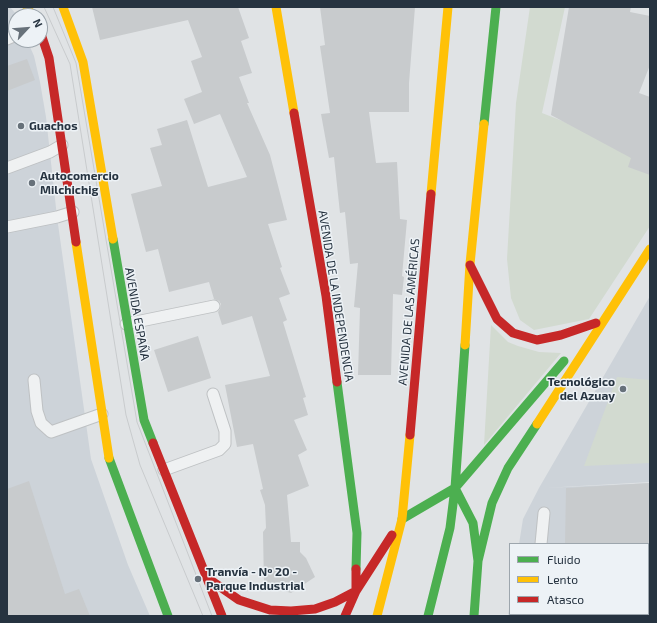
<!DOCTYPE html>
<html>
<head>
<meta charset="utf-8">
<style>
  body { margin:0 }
  #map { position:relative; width:657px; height:623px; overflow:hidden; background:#e0e3e5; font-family:"Exo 2",sans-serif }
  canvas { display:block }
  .frame { position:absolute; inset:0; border:8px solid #263340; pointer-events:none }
  .legend { position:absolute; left:509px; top:543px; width:140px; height:72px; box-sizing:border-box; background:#edf2f6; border:1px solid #9da6ad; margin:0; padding:5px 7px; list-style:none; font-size:12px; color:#263340 }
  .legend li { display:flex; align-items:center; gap:8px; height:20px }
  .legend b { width:20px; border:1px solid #9da6ad }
  .north { position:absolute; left:8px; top:8px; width:40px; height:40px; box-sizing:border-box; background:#edf2f6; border:1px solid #9da6ad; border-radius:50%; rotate:64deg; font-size:11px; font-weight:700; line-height:16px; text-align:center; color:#263340 }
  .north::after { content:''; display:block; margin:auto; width:14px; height:18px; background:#67717a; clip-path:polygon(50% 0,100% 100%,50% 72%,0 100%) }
</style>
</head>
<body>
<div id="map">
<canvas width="657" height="623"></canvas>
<div class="frame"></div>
<ul class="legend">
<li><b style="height:5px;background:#4caf50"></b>Fluido</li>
<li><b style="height:5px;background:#ffc107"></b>Lento</li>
<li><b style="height:5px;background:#c62828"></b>Atasco</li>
</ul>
<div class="north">N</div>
</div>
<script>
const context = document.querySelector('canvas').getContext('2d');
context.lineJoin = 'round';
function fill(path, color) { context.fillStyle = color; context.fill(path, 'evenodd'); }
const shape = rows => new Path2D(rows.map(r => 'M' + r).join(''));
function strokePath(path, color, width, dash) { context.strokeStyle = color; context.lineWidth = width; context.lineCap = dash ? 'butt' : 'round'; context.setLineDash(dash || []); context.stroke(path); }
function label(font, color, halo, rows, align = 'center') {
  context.font = font + ' "Exo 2",sans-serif'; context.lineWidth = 3; context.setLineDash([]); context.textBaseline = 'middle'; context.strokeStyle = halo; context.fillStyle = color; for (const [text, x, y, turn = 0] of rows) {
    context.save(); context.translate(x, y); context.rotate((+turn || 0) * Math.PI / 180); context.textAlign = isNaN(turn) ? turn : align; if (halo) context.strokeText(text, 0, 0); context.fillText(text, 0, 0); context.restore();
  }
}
const built = shape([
  [7,7,10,7,16,14,16,40,27,40,34,56,40,82,46,117,57,217,91,459,128,565,150,616,7,616],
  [650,296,650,482,544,488,650,483,650,616,508,616,510,602,510,614,648,614,648,544,519,544,523,519,539,488]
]);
const green = shape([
  [530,7,565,7,542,113,650,155,650,226,589,319,534,330,520,320,511,298,507,259,516,103],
  [491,325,508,342,518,346,539,352,561,353,484,445],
  [617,377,650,380,650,463,584,466]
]);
const building = shape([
  [92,7,238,7,249,38,241,41,252,73,239,77,249,103,247,103,270,155,287,220,268,224,282,267,280,268,290,294,279,298,287,320,283,322,306,397,303,398,308,415,294,420,307,450,298,455,309,486,287,495,291,542,300,542,300,552,306,558,315,577,291,593,264,585,263,532,266,528,265,505,260,490,263,489,253,444,237,447,225,385,270,376,252,316,222,325,218,312,220,309,221,304,219,301,214,299,209,282,169,292,158,249,146,252,131,194,162,186,150,148,162,145,157,129,187,120,208,187,247,177,220,114,194,124,184,99,202,92,191,61,202,57,188,20,100,40],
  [320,7,415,7,409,83,409,112,369,112,376,163,397,162,400,219,407,220,402,276,404,277,402,295,393,294,391,375,358,375,360,308,354,307,358,263,350,264,345,212,340,213,334,157,329,158,321,114,330,113,320,46,325,45],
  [569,7,631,7,630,12,650,16,650,65,639,93,650,97,650,175,628,167,631,158,551,115],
  [27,59,35,80,7,91,7,66],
  [198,336,211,378,168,392,154,350],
  [29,481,65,594,79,589,90,616,7,616,7,489],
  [650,483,650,544,565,544,566,488]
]);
const lane = shape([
  [7,39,16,35],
  [7,168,50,152,62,145],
  [7,227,57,217,73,212],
  [126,324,214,306],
  [34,380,37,411,41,423,51,432,102,414],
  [164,470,219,450,225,444,225,431,213,394],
  [541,544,544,513],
  [537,616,537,614]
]);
const fast = shape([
  [484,124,496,7],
  [113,239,144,420,153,443],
  [337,382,357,533,356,569],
  [109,458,168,616],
  [455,488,473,523,478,561,474,616],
  [402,519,455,488,564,361],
  [478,561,492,503,508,468,537,424],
  [428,616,450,528,455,488,465,345]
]);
const slow = shape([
  [27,7,32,16],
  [63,7,83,62,113,239],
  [276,7,294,113],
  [431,194,448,7],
  [76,242,109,458],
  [465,345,470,264,484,124],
  [537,424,650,249],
  [377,616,402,519,410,435]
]);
const jam = shape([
  [40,31,49,58,76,242],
  [294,113,326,296,337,382],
  [470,265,497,319,513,333,537,340,561,335,596,323],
  [410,435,431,194],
  [153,443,222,616],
  [206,577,239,600,270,610,291,611,315,609,335,602,356,591,356,569],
  [345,616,356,591,392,535]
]);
const tram = shape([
  [44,7,70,64,126,415,140,465,203,616],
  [53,7,76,63,137,422,212,616]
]);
const markers = [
  [21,126,4,"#67717a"],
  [32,183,4,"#67717a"],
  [623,389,4,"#67717a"],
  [198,579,4,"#67717a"]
];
const poiNames = [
  ["Guachos",29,126],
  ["Autocomercio",40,176],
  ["Milchichig",40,190],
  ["Tecnológico",615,382,"right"],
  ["del Azuay",615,396,"right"],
  ["Tranvía - Nº 20 -",206,572],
  ["Parque Industrial",206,586]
];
const streetNames = [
  ["AVENIDA DE LA INDEPENDENCIA",336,296,81],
  ["AVENIDA DE LAS AMÉRICAS",409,312,-85],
  ["AVENIDA ESPAÑA",137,314,80]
];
fill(built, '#cdd3d9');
fill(green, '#d2dad0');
fill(building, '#c8cbcd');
strokePath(lane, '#bec1c3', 13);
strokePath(lane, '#eff1f2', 11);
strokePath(fast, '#4caf50', 9);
strokePath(slow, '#ffc107', 9);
strokePath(jam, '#c62828', 9);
strokePath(tram, '#c8cbcd', 1);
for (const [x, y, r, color] of markers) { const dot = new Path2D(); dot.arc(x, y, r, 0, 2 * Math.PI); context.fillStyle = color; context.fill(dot); strokePath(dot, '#edf2f6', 1.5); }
label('bold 12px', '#263340', '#edf2f6', poiNames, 'left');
label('12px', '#263340', '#edf2f6', streetNames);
</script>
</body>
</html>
